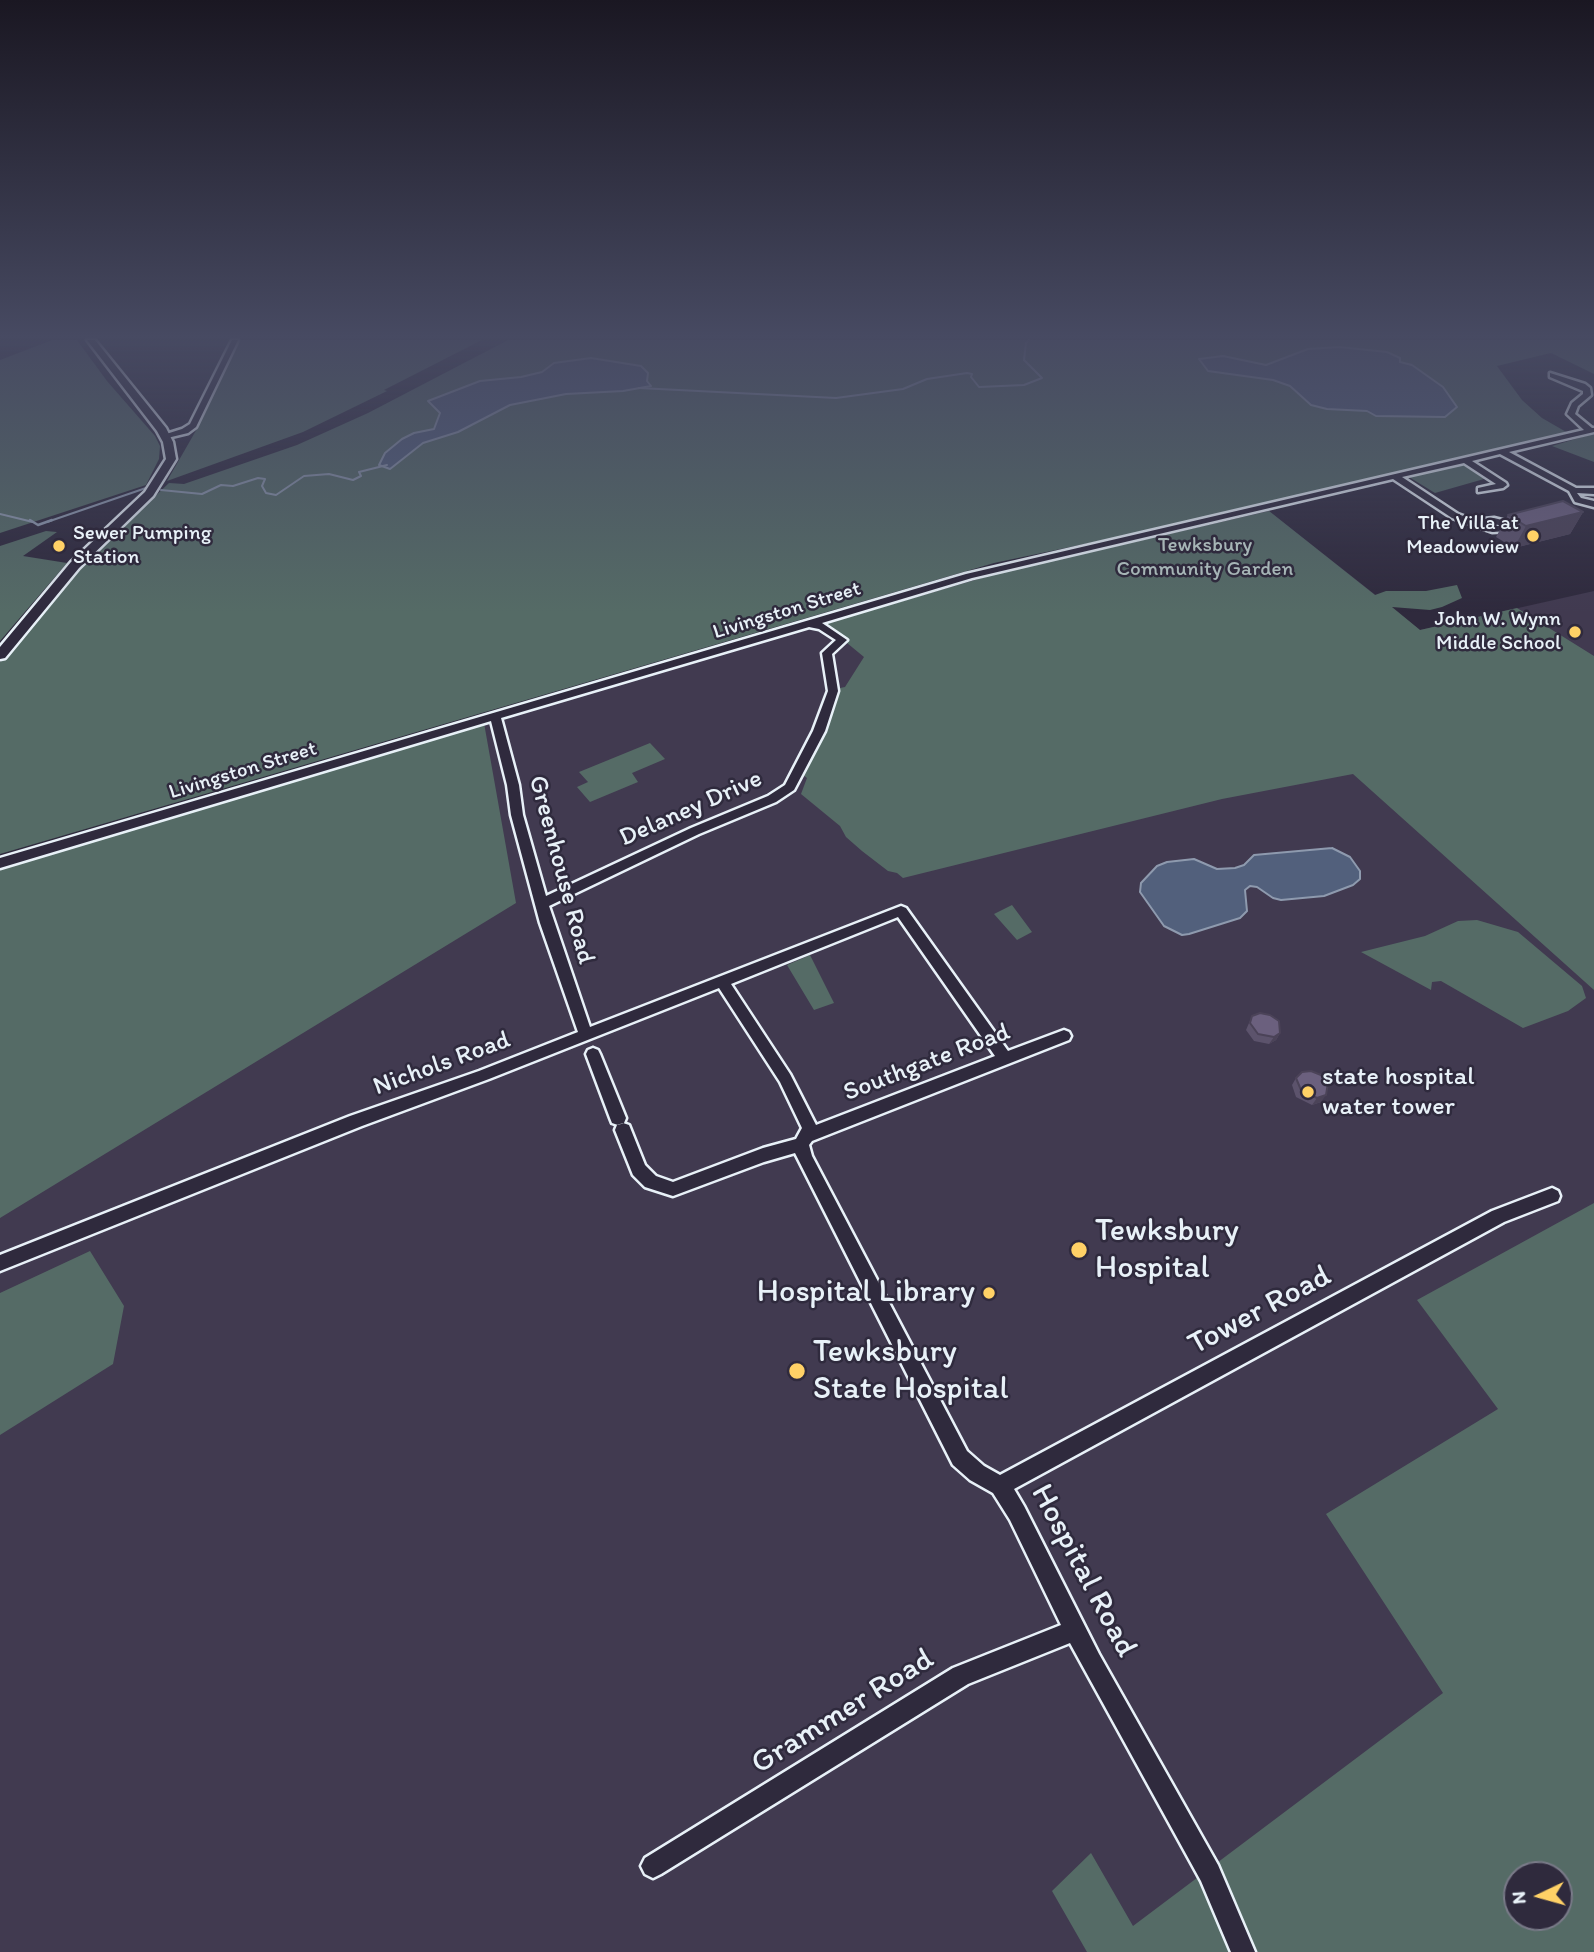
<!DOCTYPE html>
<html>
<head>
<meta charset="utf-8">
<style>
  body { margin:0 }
  #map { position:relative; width:1594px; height:1952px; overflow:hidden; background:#2f2a3d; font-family:Itim,sans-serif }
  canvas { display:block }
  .north { position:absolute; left:1503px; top:1861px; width:70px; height:70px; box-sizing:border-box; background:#2f2a3d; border:2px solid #797a88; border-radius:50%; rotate:265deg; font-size:19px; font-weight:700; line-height:28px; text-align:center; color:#e8f1f8 }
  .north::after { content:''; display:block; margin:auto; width:24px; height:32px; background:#ffd166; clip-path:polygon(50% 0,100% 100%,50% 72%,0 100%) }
</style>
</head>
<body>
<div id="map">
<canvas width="1594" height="1952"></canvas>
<div class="north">N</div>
</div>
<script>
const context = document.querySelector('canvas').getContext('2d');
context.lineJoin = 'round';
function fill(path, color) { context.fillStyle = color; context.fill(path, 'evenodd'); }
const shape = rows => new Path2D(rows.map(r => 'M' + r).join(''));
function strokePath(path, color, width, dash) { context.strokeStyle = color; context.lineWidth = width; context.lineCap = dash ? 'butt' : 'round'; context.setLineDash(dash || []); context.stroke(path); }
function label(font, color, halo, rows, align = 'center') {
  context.font = font + ' Itim,sans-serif'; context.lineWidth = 5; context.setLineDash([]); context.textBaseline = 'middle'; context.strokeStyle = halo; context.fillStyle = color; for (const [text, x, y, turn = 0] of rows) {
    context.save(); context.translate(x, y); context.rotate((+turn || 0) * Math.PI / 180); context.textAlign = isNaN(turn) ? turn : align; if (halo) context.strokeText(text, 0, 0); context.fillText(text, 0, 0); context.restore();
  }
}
const built = shape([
  [1269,511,1420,630,1594,591,1594,1952,0,1952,0,868,537,707,999,573],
  [1517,1875,1559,1875,1559,1917,1517,1917]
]);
const green = shape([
  [52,340,77,340,107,381,155,436,160,446,159,459,146,485,0,533,0,360],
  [240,340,482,340,384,390,387,391,383,393,303,432,167,481,198,427],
  [508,340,1594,340,1594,374,1551,353,1497,366,1522,400,1542,418,1568,433,1560,435,1175,525,994,563,0,854,0,662,82,566,169,483,184,484,297,445,368,413],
  [1594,434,1594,462,1552,446,1589,435],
  [1466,464,1491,477,1435,493,1409,477],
  [1269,511,1375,595,1386,591,1426,591,1457,585,1462,598,1442,607,1430,610,1392,607,1420,630,1517,608,1594,656,1594,990,1353,774,1222,799,903,878,897,873,888,871,862,851,846,837,840,826,801,794,807,778,803,775,808,757,840,688,845,687,864,657,824,624,999,573],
  [46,531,57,532,23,556,67,563,0,641,0,546],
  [484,723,516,903,0,1218,0,868],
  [650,743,665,759,632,773,638,782,590,802,577,787,588,782,579,772],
  [1012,905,1032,932,1017,940,994,914],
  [1477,920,1518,932,1582,986,1586,998,1568,1011,1523,1028,1441,981,1432,982,1431,990,1361,952,1425,936,1458,921],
  [810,955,834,1003,814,1010,787,965],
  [1594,1203,1594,1952,1087,1952,1052,1891,1091,1853,1133,1926,1443,1693,1326,1514,1498,1409,1417,1300],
  [1517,1875,1559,1875,1559,1917,1517,1917],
  [90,1251,124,1306,113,1364,0,1435,0,1293]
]);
const water = shape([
  [1339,347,1387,352,1400,358,1400,362,1412,365,1443,387,1457,407,1445,417,1376,416,1367,411,1327,409,1311,405,1290,386,1273,380,1208,371,1199,359,1223,356,1266,365,1308,349,1339,347],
  [591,358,641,366,648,373,647,381,651,386,623,391,566,394,510,405,458,432,423,443,390,469,379,465,385,453,402,439,414,433,434,429,440,413,428,401,480,381,521,377,542,372,554,363,591,358],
  [1332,848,1350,857,1360,871,1360,879,1353,885,1324,896,1281,900,1273,898,1257,887,1250,886,1245,890,1247,911,1240,918,1189,934,1182,935,1164,926,1140,892,1141,883,1157,866,1167,862,1194,859,1217,869,1235,868,1244,865,1254,855,1332,848]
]);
const streamFar1 = shape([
  [639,388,836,398,903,389,927,379,967,373,972,374,971,377,979,387,1024,385,1042,378,1024,360,1026,343,1029,340],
  [161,490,202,494,221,485,233,486,258,478,265,479,262,486,266,493,276,495,304,476,329,474,353,480,361,476,359,472,387,465],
  [0,514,33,522],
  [47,522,146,488]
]);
const stream = shape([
  [30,520,38,525,52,520]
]);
const minor = shape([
  [232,340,238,340,196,427,188,433,163,439,163,435,182,429,190,424,232,340],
  [1550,373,1585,384,1590,388,1591,395,1578,406,1575,414,1592,428,1594,428,1594,432,1509,452,1576,488,1594,488,1594,494,1577,493,1581,498,1594,501,1594,507,1575,502,1569,491,1500,454,1472,461,1506,483,1507,485,1503,488,1478,492,1478,488,1496,484,1464,463,1402,477,1458,514,1474,520,1494,518,1510,522,1514,528,1509,531,1492,532,1452,518,1393,479,972,578,822,623,847,640,832,654,838,691,825,731,794,790,776,802,699,834,549,906,590,1027,901,906,906,908,1008,1051,1064,1030,1069,1032,1071,1036,1069,1040,812,1141,809,1145,812,1156,967,1451,984,1466,1000,1475,1492,1211,1552,1188,1558,1191,1560,1196,1558,1201,1504,1222,1014,1489,1024,1506,1099,1654,1218,1865,1255,1952,1231,1952,1201,1881,1070,1643,968,1684,661,1874,653,1878,645,1874,641,1866,645,1858,953,1668,1061,1625,1010,1520,993,1493,970,1480,953,1465,795,1153,764,1162,673,1196,645,1187,633,1175,615,1130,617,1125,623,1123,629,1125,645,1165,656,1176,673,1182,763,1148,796,1139,802,1128,780,1082,719,988,489,1079,362,1126,0,1271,0,1255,350,1116,479,1071,578,1032,540,923,511,815,507,785,491,721,0,868,0,858,966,574,1584,430,1567,414,1572,403,1583,394,1583,391,1550,377,1550,373],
  [1487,524,1494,524,1503,526,1493,526,1487,524],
  [809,627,819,629,836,640,822,653,828,691,813,731,785,785,768,796,691,828,546,896,523,815,519,785,501,718,809,627],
  [898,917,995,1056,816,1125,790,1074,731,984,898,917],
  [593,1048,598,1050,600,1054,626,1118,624,1123,618,1125,612,1123,610,1118,586,1054,588,1050,593,1048]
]);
const major = shape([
  [87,340,95,340,166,428,173,442,176,459,153,496,79,568,5,658,0,659,0,647,71,562,145,492,166,459,163,442,157,431,87,340]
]);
const wall = shape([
  [1583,512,1570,534,1514,548,1496,537,1508,515],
  [1252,1016,1280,1033,1276,1040,1269,1044,1254,1041,1246,1030],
  [1296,1078,1321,1102,1312,1105,1296,1097,1292,1085]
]);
const shadedWall = shape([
  [1583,512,1570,534,1514,548,1526,526],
  [1280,1033,1276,1040,1269,1044,1274,1037],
  [1326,1095,1321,1102,1312,1105,1317,1098]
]);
const building = shape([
  [1563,501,1583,512,1526,526,1508,515,1563,501],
  [1260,1013,1270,1015,1279,1021,1280,1033,1274,1037,1258,1034,1250,1023,1252,1016,1260,1013],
  [1311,1071,1321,1075,1328,1083,1326,1095,1317,1098,1301,1090,1296,1078,1302,1072,1311,1071]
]);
const markers = [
  [1533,536,7,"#ffd166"],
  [59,546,7,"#ffd166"],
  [1575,632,7,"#ffd166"],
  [1308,1092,7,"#ffd166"],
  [1079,1250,9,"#ffd166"],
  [989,1293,7,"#ffd166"],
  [797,1371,9,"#ffd166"]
];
const farPoinames = [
  ["The Villa at",1519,524],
  ["Meadowview",1519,548],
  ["Sewer Pumping",73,534,"left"],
  ["Station",73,558,"left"],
  ["John W. Wynn",1561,620],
  ["Middle School",1561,644]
];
const farParknames = [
  ["Tewksbury",1205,546],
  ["Community Garden",1205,570]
];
const farStreetnames = [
  ["Livingston Street",787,611,-17],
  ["Livingston Street",243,771,-17]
];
const streetNames = [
  ["Delaney Drive",691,809,-24],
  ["Greenhouse Road",561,870,75],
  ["Southgate Road",927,1063,-21],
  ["Nichols Road",442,1064,-20]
];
const poiNames = [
  ["state hospital",1322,1077],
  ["water tower",1322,1107]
];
const nearPoinames = [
  ["Tewksbury",1095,1232],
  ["Hospital",1095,1269],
  ["Hospital Library",975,1293,"right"],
  ["Tewksbury",813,1353],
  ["State Hospital",813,1390]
];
const nearStreetnames = [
  ["Tower Road",1260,1311,-28],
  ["Hospital Road",1083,1571,62],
  ["Grammer Road",843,1712,-32]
];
fill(built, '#413a50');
fill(green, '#556b66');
fill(water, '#52607c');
strokePath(water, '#8e9aae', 2);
strokePath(streamFar1, '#8e9aae', 2);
strokePath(stream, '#8e9aae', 2.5);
strokePath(minor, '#e8f1f8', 5);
strokePath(major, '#e8f1f8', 5);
fill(minor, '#2f2a3d');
fill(major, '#2f2a3d');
fill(wall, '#5c536c');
fill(shadedWall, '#4b4358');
fill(building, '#6b607e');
strokePath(building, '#4b4358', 2);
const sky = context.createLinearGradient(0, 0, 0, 613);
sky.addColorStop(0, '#1a1722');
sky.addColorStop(0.55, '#474a62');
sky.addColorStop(1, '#474a6200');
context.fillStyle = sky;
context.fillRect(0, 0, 1594, 613);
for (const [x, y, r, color] of markers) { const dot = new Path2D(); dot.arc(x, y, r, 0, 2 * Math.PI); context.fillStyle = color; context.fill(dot); strokePath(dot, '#2f2a3d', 2.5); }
label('21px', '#e8f1f8', '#2f2a3d', farPoinames, 'right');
label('21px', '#a6b5b6', '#2f2a3d', farParknames);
label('21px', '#e8f1f8', '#2f2a3d', farStreetnames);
label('26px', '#e8f1f8', '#2f2a3d', streetNames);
label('26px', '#e8f1f8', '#2f2a3d', poiNames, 'left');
label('32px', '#e8f1f8', '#2f2a3d', nearPoinames, 'left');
label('32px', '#e8f1f8', '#2f2a3d', nearStreetnames);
</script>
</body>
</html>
